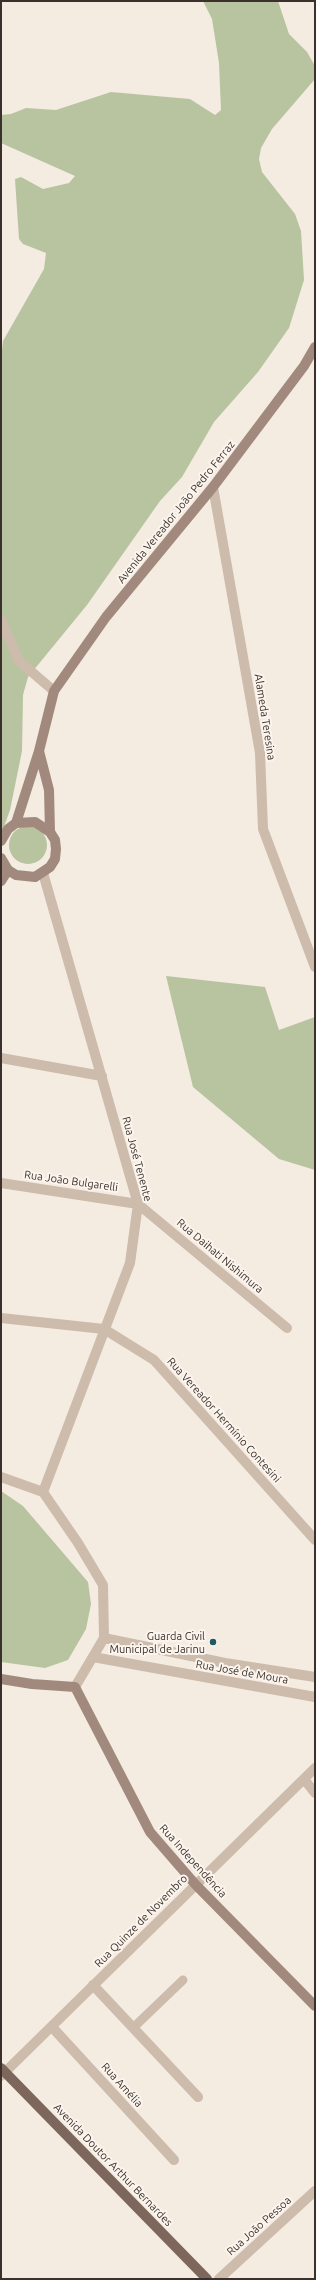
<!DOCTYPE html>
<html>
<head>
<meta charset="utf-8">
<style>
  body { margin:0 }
  #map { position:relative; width:316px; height:2280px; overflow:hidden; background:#f4ebe1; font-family:Ubuntu,sans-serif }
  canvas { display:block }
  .frame { position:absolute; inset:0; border:2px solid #3b302b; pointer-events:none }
</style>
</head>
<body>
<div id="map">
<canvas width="316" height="2280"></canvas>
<div class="frame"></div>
</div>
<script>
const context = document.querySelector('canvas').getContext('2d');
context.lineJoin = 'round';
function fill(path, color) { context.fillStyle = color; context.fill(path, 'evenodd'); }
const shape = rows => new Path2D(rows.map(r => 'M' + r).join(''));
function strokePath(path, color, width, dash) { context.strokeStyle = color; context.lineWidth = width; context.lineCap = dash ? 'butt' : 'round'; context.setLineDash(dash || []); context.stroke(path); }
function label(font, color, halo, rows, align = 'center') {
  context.font = font + ' Ubuntu,sans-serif'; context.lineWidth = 4; context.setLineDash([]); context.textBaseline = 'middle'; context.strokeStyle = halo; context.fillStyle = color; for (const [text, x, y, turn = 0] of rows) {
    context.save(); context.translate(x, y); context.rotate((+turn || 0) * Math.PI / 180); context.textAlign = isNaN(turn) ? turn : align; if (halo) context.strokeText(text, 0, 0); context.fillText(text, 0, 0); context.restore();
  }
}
const green = shape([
  [203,1,278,1,289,34,307,52,315,66,315,79,272,129,261,148,259,159,262,172,295,214,301,231,304,280,289,328,258,372,214,422,182,477,160,501,87,605,28,677,23,695,22,751,10,810,1,835,1,359,3,341,44,269,46,253,23,244,19,239,15,179,21,177,43,189,69,183,75,176,1,143,1,115,11,114,26,108,56,110,111,92,190,99,215,115,221,110,219,63,212,19],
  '9 845a19 19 0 1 1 38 0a19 19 0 1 1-38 0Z',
  [166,976,265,987,279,1030,315,1017,315,1170,279,1159,193,1087],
  [1,1491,23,1506,88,1582,91,1604,86,1629,68,1660,45,1668,1,1662]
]);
const service = shape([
  [134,2027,183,1980]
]);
const minor = shape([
  [213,487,260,753,263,829,315,967],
  [1,620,19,661,54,691],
  [1,1058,102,1076],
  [1,1183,138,1204,287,1328],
  [1,1318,104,1329,154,1360,315,1540],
  [1,1477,43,1492,78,1543,103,1585,104,1638,75,1687],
  [43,1492,130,1263,138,1204,43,873],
  [104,1638,225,1663,315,1677],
  [93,1657,315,1697],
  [304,1779,315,1793],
  [93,1985,198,2097],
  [52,2027,174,2160],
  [1,2076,315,1768],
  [219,2279,315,2191]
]);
const secondary = shape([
  [39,751,49,790,50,832],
  [16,823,39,751,54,691,106,617,213,487,304,366,315,347],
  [1,841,8,829,16,823,35,822,50,832,55,840,56,849,55,859,50,867,35,877,16,875,8,870,1,858],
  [1,881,8,870],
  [1,1679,32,1684,75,1687,150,1832,195,1884,315,2006]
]);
const primary = shape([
  [1,2068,207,2279]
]);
const markers = [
  [213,1642,4,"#1f5a5e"]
];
const streetNames = [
  ["Avenida Vereador João Pedro Ferraz",176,512,-51],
  ["Alameda Teresina",265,717,81],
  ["Rua José Tenente",137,1159,75],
  ["Rua João Bulgarelli",71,1181,8],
  ["Rua Daihati Nishimura",220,1256,40],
  ["Rua Vereador Hermínio Contesini",224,1420,48],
  ["Rua José de Moura",242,1672,10],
  ["Rua Independência",193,1861,48],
  ["Rua Quinze de Novembro",141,1921,-45],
  ["Rua Amélia",122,2085,48],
  ["Avenida Doutor Arthur Bernardes",113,2165,46],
  ["Rua João Pessoa",259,2226,-42]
];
const poiNames = [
  ["Guarda Civil",205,1636],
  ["Municipal de Jarinu",205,1649]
];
fill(green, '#b8c4a0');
strokePath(service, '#cdbbac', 9);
strokePath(minor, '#cdbbac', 10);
strokePath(secondary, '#a18a7d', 10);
strokePath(primary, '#7d675c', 10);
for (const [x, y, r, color] of markers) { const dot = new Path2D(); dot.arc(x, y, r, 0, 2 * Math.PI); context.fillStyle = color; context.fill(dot); strokePath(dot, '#fbf5ee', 1.5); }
label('11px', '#3b302b', '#fbf5ee', streetNames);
label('11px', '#3b302b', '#fbf5ee', poiNames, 'right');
</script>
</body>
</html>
